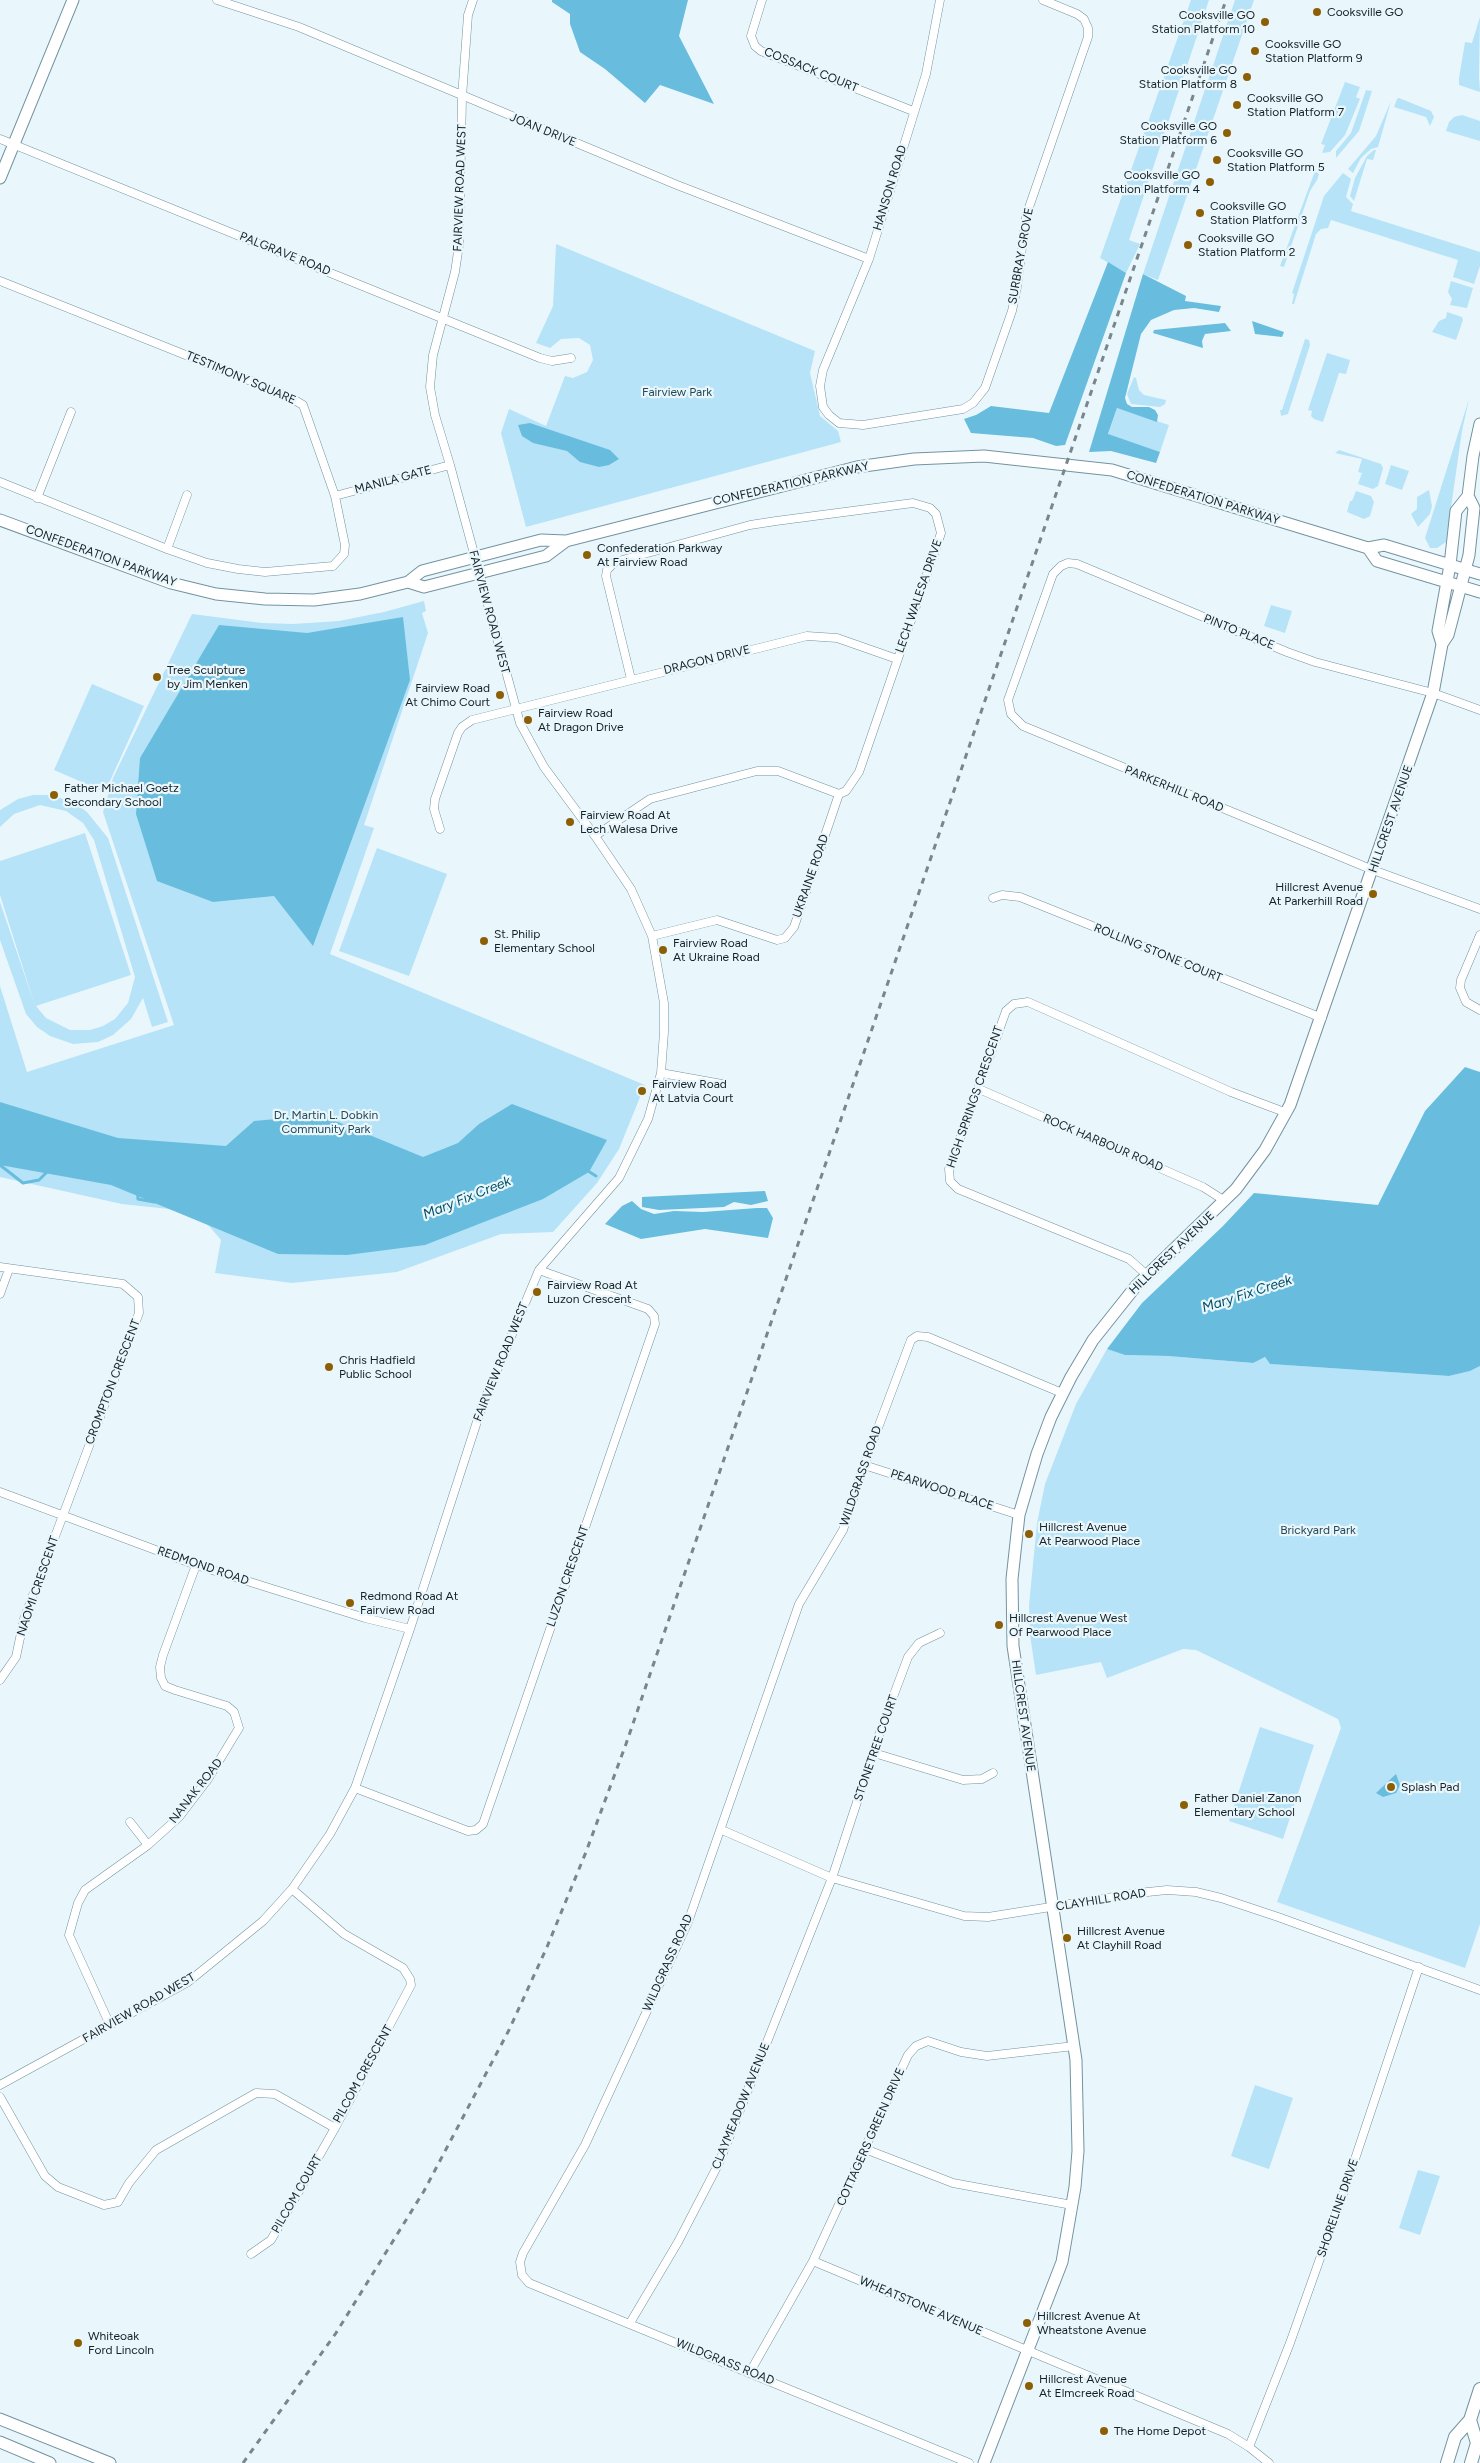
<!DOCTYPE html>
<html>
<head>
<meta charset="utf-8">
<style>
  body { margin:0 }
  canvas { display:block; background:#e9f7fc }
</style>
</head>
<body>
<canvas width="1480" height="2463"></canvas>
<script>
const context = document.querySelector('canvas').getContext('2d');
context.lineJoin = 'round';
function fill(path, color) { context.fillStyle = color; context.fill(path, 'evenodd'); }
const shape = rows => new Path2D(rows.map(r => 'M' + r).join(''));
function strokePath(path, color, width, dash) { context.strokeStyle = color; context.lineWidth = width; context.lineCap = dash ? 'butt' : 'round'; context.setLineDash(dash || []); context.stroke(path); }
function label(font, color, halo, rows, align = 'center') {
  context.font = font + ' Figtree,sans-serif'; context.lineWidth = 4.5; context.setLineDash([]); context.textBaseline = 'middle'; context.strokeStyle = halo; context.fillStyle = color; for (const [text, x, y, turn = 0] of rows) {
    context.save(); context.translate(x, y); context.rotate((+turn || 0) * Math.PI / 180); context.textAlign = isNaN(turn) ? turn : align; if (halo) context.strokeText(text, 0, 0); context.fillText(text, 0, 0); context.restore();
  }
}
const green = shape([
  [1191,0,1209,0,1129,240,1140,244,1126,273,1100,258],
  [1235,0,1254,0,1158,280,1143,274],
  [1480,17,1479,76,1480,92,1459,85,1459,78,1465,42,1472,43],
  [1345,82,1360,87,1356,97,1360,99,1345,135,1330,152,1322,153,1325,145,1321,144],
  [1366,90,1372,91,1359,131,1336,158,1336,151,1351,133],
  [1399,98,1431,111,1434,117,1430,126,1426,117,1394,107,1397,99],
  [1391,101,1378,147,1371,149,1361,158,1353,173,1348,169,1376,136],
  [1462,115,1480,121,1480,141,1446,131,1449,122,1454,117],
  [1374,150,1376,150,1373,160,1367,159,1354,201,1350,196,1355,178,1367,156],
  [1315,171,1319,174,1317,180,1310,191,1284,267,1280,266],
  [1343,173,1351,179,1346,197,1353,204,1351,211,1480,252,1480,266,1474,284,1453,277,1458,260,1331,220,1328,228,1321,229,1316,234,1294,304,1292,304,1294,294,1292,293,1324,196],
  [556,244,815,351,810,373,820,416,838,431,841,442,526,527,501,433,509,409,546,426,565,376,573,378,587,372,593,360,590,345,579,338,561,339,550,348,536,343,553,306],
  [1451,281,1473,288,1467,308,1450,305,1452,299,1448,292],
  [1447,312,1462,317,1463,320,1456,340,1432,332,1439,321,1446,318],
  [1305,339,1309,340,1310,345,1288,414,1281,416,1280,410,1282,410],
  [1327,353,1350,360,1346,374,1339,373,1323,422,1314,419,1311,416,1312,411,1308,410],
  [1134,377,1136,378,1139,390,1144,395,1166,400,1165,404,1160,407,1131,404,1127,394],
  [1469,399,1462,431,1446,542,1437,548,1430,548,1425,538],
  [1117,408,1169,425,1160,452,1108,435],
  [1339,450,1381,464,1383,468,1378,486,1373,489,1358,484,1362,473,1358,472,1362,459,1335,453],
  [1391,465,1409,471,1402,490,1385,484],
  [1429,490,1432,506,1430,514,1418,527,1411,514,1417,509,1417,497],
  [1356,491,1371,496,1374,502,1370,516,1364,519,1347,512,1350,501,1352,501],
  [424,601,426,611,422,613,428,633,364,825,374,828,330,954,645,1085,619,1149,597,1183,553,1232,501,1234,397,1272,292,1283,215,1273,221,1240,197,1212,122,1204,0,1177,0,986,27,1072,174,1025,103,812,113,778,192,614,262,623,293,624,339,621,384,612],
  [1271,605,1292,611,1285,633,1264,626],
  [92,684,144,706,105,792,54,770],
  [33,795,50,795,73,802,87,812,108,838,168,1022,152,1027,143,998,131,1019,113,1035,98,1042,73,1044,50,1036,37,1027,26,1014,0,940,0,902,35,1006,0,895,0,861,85,833,131,975,36,1006,46,1018,70,1030,90,1030,103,1026,115,1019,128,1003,135,977,94,840,83,823,66,811,40,805,14,814,0,827,0,810,18,799],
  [377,848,447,874,409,976,339,951],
  [1107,1349,1125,1355,1168,1356,1252,1363,1265,1357,1270,1364,1449,1376,1470,1371,1480,1366,1480,1924,1465,1968,1277,1902,1341,1728,1338,1719,1196,1650,1183,1649,1107,1678,1101,1662,1036,1675,1030,1635,1029,1605,1037,1523,1045,1484,1076,1404],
  [1260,1727,1314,1745,1283,1839,1229,1821],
  [1255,2085,1293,2098,1269,2169,1231,2156],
  [1418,2170,1440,2176,1420,2235,1399,2228]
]);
const forest = shape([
  [552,0,688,0,679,36,714,104,660,85,645,103,605,69,580,52,570,24,570,14,552,2],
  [1108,262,1126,273,1065,445,1056,446,1033,438,971,433,964,419,976,415,991,406,1049,413],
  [1143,274,1186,296,1185,301,1221,306,1219,312,1194,308,1174,310,1151,320,1141,334,1125,398,1127,404,1132,407,1149,407,1155,410,1158,415,1157,422,1117,408,1108,434,1160,452,1156,463,1111,451,1089,452],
  [1252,321,1284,332,1282,337,1255,334],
  [1225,323,1231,331,1205,334,1202,341,1203,348,1153,333,1154,330],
  [530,423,610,450,619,459,609,465,599,467,580,462,567,451,533,443,522,436,518,425],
  [403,617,410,680,313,946,274,896,213,902,157,881,136,814,140,758,219,625,307,633],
  [1465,1067,1480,1072,1480,1366,1470,1371,1449,1376,1270,1364,1265,1357,1253,1363,1168,1356,1125,1355,1107,1349,1142,1303,1223,1226,1254,1193,1378,1205,1425,1111],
  [0,1102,118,1138,226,1146,254,1121,321,1115,423,1157,458,1143,479,1124,512,1104,607,1140,589,1172,543,1199,425,1245,347,1255,278,1254,111,1185,0,1165],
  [765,1191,768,1201,751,1205,734,1202,724,1207,659,1210,642,1207,642,1197],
  [632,1201,641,1209,654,1214,674,1211,703,1212,757,1208,767,1208,773,1218,768,1238,705,1229,641,1239,605,1224,622,1206],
  [1396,1774,1400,1785,1396,1793,1383,1797,1376,1793]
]);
const stream = shape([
  [0,1165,23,1183,39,1180,62,1157,77,1154,137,1188,138,1199,154,1202,172,1198,194,1202,230,1191,245,1198,251,1211,249,1219,255,1228,269,1236,278,1238,293,1228,304,1232,309,1238,307,1245,317,1249,339,1241,352,1233,348,1214,368,1199,382,1194,399,1202,409,1201,411,1226,420,1229,491,1197,510,1194,548,1181,559,1173,585,1169,596,1176],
  [224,1175,244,1197],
  [1146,1327,1180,1329]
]);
const street = shape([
  [217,0,299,27,677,185,869,259],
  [762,0,751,36,755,46,761,51,913,111],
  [940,0,926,74,869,259,823,370,820,386,823,407,829,415,839,423,863,425,963,409,973,403,985,388,1012,311,1017,287,1026,216,1088,37,1088,28,1084,19,1077,14,1043,0],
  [0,139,540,358,552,361,571,358],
  [0,281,286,395,303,405,335,496,345,545,344,554,333,566,265,572,238,569,207,563,167,549,0,482],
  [335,496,450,465],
  [37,498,71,412],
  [167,549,187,495],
  [1480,710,1433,693,1315,662,1287,652,1077,564,1068,563,1061,566,1053,574,1008,700,1011,714,1023,726,1373,870,1480,909],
  [440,829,434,809,435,799,458,733,462,727,472,720,807,636,837,638,897,659],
  [595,836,650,799,757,771,778,771,839,794,846,791,859,772,938,542,941,533,936,514,930,508,913,503,776,521,750,525,615,562,607,570,606,576,631,679],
  [993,898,1002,895,1020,897,1322,1018],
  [1480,935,1461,980,1460,988,1466,1002,1480,1010],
  [652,936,717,920,777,940,785,938,794,927,839,794],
  [661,1073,722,1084],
  [979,1089,1203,1187,1225,1201],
  [0,1267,123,1284,138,1297,139,1313,24,1619,16,1657,0,1680],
  [1147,1275,1129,1259,958,1189,950,1181,949,1169,1006,1011,1014,1004,1028,1002,1231,1092,1287,1113],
  [0,1294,9,1269],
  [864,1465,1019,1515],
  [0,1492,196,1565,365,1618,410,1629],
  [874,1753,963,1780,982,1779,993,1773],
  [355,1788,468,1831,476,1830,483,1824,655,1324,654,1316,648,1309,539,1270],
  [130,1822,148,1845],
  [722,1830,832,1878,964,1916,988,1917,1138,1893,1167,1890,1196,1892,1221,1898,1278,1917,1480,1990],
  [110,2025,69,1935,78,1903,85,1890,148,1845,179,1817,208,1779,239,1728,234,1712,227,1706,175,1690,165,1686,161,1678,160,1667,163,1655,196,1565],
  [0,2085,188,1982,263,1921,292,1889,330,1834,355,1788,410,1629,482,1406,539,1270,619,1178,648,1119,661,1073,664,1032,664,1003,652,936,631,889,595,836,544,767,520,723,450,465,435,415,430,387,433,355,455,272,459,245,462,97,468,15,473,0],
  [0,2097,45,2176,58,2187,104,2205,118,2202,129,2183,156,2150,256,2093,275,2094,335,2128],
  [865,2149,953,2183,1072,2205],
  [251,2254,271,2240,335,2128,411,1985,410,1979,403,1968,344,1934,292,1889],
  [813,2261,1228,2434,1249,2447,1269,2463],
  [630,2323,678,2242,719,2163,832,1878,881,1729,908,1657,919,1643,940,1633],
  [750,2372,813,2261,908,2055,916,2046,928,2041,961,2052,987,2056,1074,2046],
  [1249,2447,1290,2343,1350,2174,1419,1967],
  [969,2463,529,2283,522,2275,520,2262,523,2253,585,2145,688,1922,799,1604,843,1530,864,1465,911,1340,917,1336,928,1337,1062,1393]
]);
const secondary = shape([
  [0,178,73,0],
  [0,520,171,583,216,594,265,599,314,600,360,594,408,582,422,571,541,540,566,541,857,467,914,459,984,456,1112,470,1368,548,1384,545,1480,574],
  [1368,548,1377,561,1480,592],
  [408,582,424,587,546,556,566,541],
  [1442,644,1438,631,1450,565,1456,511,1468,496],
  [0,2419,110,2463],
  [0,2442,50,2463],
  [984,2463,1062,2262,1075,2187,1078,2151,1076,2060,1013,1646,1012,1579,1019,1515,1037,1454,1051,1417,1071,1377,1093,1340,1136,1286,1236,1189,1265,1150,1290,1105,1433,693,1442,644,1448,635,1469,555,1474,508,1468,496,1473,456,1480,424]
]);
const primary = shape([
  [1470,2420,1477,2443,1471,2463],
  [1447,2463,1455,2437,1470,2420,1480,2389]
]);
const rail = shape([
  [243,2463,336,2333,424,2191,509,2030,547,1947,586,1852,626,1744,1226,0]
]);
const markers = [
  [1317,12,5,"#8d5f05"],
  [1265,22,5,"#8d5f05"],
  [1255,51,5,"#8d5f05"],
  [1247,77,5,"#8d5f05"],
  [1237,105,5,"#8d5f05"],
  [1227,133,5,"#8d5f05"],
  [1217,160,5,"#8d5f05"],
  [1210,182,5,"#8d5f05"],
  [1200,213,5,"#8d5f05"],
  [1188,245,5,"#8d5f05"],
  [587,555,5,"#8d5f05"],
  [157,677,5,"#8d5f05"],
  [500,695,5,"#8d5f05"],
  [528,720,5,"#8d5f05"],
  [54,795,5,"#8d5f05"],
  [570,822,5,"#8d5f05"],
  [1373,894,5,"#8d5f05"],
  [484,941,5,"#8d5f05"],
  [663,950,5,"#8d5f05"],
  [642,1091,5,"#8d5f05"],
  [537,1292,5,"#8d5f05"],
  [329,1367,5,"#8d5f05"],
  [1029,1534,5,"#8d5f05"],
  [350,1603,5,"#8d5f05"],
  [999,1625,5,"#8d5f05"],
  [1391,1787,5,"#8d5f05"],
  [1184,1805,5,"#8d5f05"],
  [1067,1938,5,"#8d5f05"],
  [1027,2323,5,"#8d5f05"],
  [78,2343,5,"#8d5f05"],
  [1029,2386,5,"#8d5f05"],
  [1104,2431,5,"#8d5f05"]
];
const poiNames = [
  ["Cooksville GO",1327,12],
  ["Cooksville GO",1255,15,"right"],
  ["Station Platform 10",1255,29,"right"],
  ["Cooksville GO",1265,44],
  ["Station Platform 9",1265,58],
  ["Cooksville GO",1237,70,"right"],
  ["Station Platform 8",1237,84,"right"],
  ["Cooksville GO",1247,98],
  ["Station Platform 7",1247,112],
  ["Cooksville GO",1217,126,"right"],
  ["Station Platform 6",1217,140,"right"],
  ["Cooksville GO",1227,153],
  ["Station Platform 5",1227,167],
  ["Cooksville GO",1200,175,"right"],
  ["Station Platform 4",1200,189,"right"],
  ["Cooksville GO",1210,206],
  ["Station Platform 3",1210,220],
  ["Cooksville GO",1198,238],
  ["Station Platform 2",1198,252],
  ["Confederation Parkway",597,548],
  ["At Fairview Road",597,562],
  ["Tree Sculpture",167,670],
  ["by Jim Menken",167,684],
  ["Fairview Road",490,688,"right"],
  ["At Chimo Court",490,702,"right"],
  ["Fairview Road",538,713],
  ["At Dragon Drive",538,727],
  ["Father Michael Goetz",64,788],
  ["Secondary School",64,802],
  ["Fairview Road At",580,815],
  ["Lech Walesa Drive",580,829],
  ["Hillcrest Avenue",1363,887,"right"],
  ["At Parkerhill Road",1363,901,"right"],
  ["St. Philip",494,934],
  ["Elementary School",494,948],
  ["Fairview Road",673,943],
  ["At Ukraine Road",673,957],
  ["Fairview Road",652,1084],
  ["At Latvia Court",652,1098],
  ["Fairview Road At",547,1285],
  ["Luzon Crescent",547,1299],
  ["Chris Hadfield",339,1360],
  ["Public School",339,1374],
  ["Hillcrest Avenue",1039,1527],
  ["At Pearwood Place",1039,1541],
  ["Redmond Road At",360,1596],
  ["Fairview Road",360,1610],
  ["Hillcrest Avenue West",1009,1618],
  ["Of Pearwood Place",1009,1632],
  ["Splash Pad",1401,1787],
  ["Father Daniel Zanon",1194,1798],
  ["Elementary School",1194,1812],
  ["Hillcrest Avenue",1077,1931],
  ["At Clayhill Road",1077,1945],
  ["Hillcrest Avenue At",1037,2316],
  ["Wheatstone Avenue",1037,2330],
  ["Whiteoak",88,2336],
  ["Ford Lincoln",88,2350],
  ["Hillcrest Avenue",1039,2379],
  ["At Elmcreek Road",1039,2393],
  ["The Home Depot",1114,2431]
];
const streetNames = [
  ["COSSACK COURT",811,70,22],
  ["JOAN DRIVE",543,130,22],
  ["FAIRVIEW ROAD WEST",460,188,-88],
  ["HANSON ROAD",890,188,-73],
  ["PALGRAVE ROAD",285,254,22],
  ["SURBRAY GROVE",1021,256,-80],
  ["TESTIMONY SQUARE",241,378,23],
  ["MANILA GATE",393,480,-15],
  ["CONFEDERATION PARKWAY",791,484,-13],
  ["CONFEDERATION PARKWAY",1203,498,17],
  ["CONFEDERATION PARKWAY",101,556,20],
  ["LECH WALESA DRIVE",919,596,-71],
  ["FAIRVIEW ROAD WEST",489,612,75],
  ["PINTO PLACE",1239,632,22],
  ["DRAGON DRIVE",707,660,-14],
  ["PARKERHILL ROAD",1174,789,22],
  ["HILLCREST AVENUE",1391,819,-71],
  ["UKRAINE ROAD",811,876,-71],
  ["ROLLING STONE COURT",1158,953,22],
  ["HIGH SPRINGS CRESCENT",975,1097,-71],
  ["ROCK HARBOUR ROAD",1103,1143,23],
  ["HILLCREST AVENUE",1172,1253,-44],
  ["FAIRVIEW ROAD WEST",501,1362,-68],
  ["CROMPTON CRESCENT",113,1382,-69],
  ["WILDGRASS ROAD",861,1476,-71],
  ["PEARWOOD PLACE",942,1490,18],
  ["REDMOND ROAD",203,1566,19],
  ["LUZON CRESCENT",568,1576,-71],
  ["NAOMI CRESCENT",38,1586,-71],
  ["HILLCREST AVENUE",1023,1716,82],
  ["STONETREE COURT",876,1748,-71],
  ["NANAK ROAD",196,1791,-52],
  ["CLAYHILL ROAD",1101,1900,-9],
  ["WILDGRASS ROAD",668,1963,-66],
  ["FAIRVIEW ROAD WEST",139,2008,-30],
  ["PILCOM CRESCENT",363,2074,-61],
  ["CLAYMEADOW AVENUE",741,2106,-68],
  ["COTTAGERS GREEN DRIVE",871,2137,-66],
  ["PILCOM COURT",297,2194,-60],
  ["SHORELINE DRIVE",1338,2208,-71],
  ["WHEATSTONE AVENUE",921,2306,23],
  ["WILDGRASS ROAD",725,2362,22]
];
const parkNames = [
  ["Fairview Park",677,392],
  ["Dr. Martin L. Dobkin",326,1115],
  ["Community Park",326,1129],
  ["Brickyard Park",1318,1530]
];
const waterNames = [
  ["Mary Fix Creek",467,1198,-22],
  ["Mary Fix Creek",1247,1294,-18]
];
fill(green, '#b6e3f7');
fill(forest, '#68bdde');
strokePath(stream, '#68bdde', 3);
strokePath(street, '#7393a0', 9);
strokePath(secondary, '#7393a0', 13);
strokePath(primary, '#7393a0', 14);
strokePath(street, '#fff', 8);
strokePath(secondary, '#fff', 11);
strokePath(primary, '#fff', 12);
strokePath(rail, '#79868b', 3, [6, 6]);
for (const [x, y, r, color] of markers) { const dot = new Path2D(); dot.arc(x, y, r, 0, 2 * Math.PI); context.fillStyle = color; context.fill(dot); strokePath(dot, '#e9f7fc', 2); }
label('12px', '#142126', '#e9f7fc', poiNames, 'left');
label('12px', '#142126', '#e9f7fc', streetNames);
label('12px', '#234958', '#e9f7fc', parkNames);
label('italic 14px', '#045066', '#e9f7fc', waterNames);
</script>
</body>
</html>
